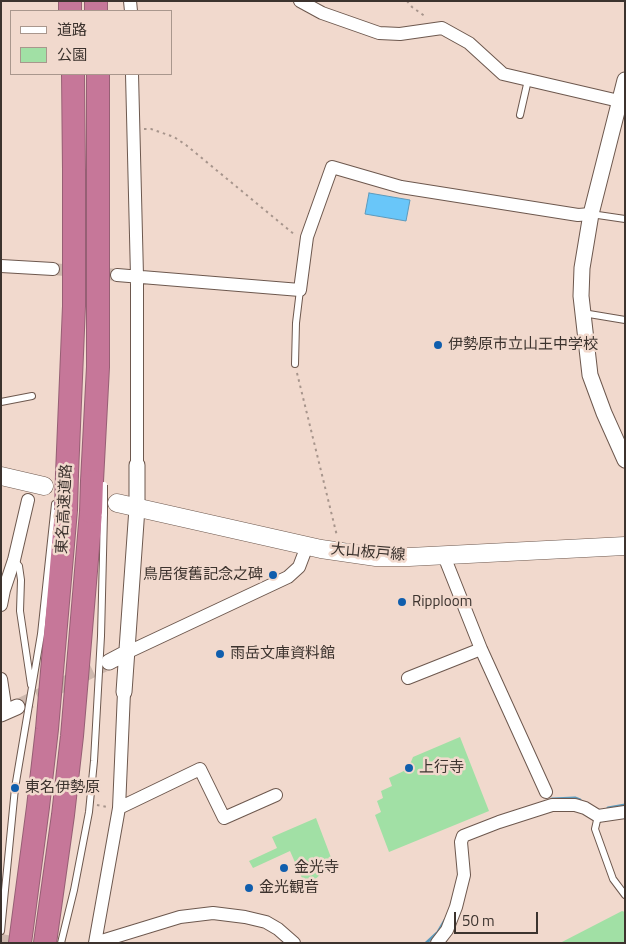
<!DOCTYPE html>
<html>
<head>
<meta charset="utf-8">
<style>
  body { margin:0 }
  #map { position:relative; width:626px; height:944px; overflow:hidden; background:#f1d9cd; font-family:"Titillium Web","Noto Sans JP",sans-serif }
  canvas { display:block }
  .frame { position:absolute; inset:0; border:2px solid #3c332e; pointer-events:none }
  .legend { position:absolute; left:10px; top:10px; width:162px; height:65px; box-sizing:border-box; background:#f1d9cd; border:1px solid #a9978d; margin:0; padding:6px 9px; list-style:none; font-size:15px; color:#3c332e }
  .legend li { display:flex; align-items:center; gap:10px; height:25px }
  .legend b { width:25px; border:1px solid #a9978d }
  .scale { position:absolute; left:454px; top:912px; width:84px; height:22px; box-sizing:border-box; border:2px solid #3c332e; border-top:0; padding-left:6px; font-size:15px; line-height:18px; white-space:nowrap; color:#3c332e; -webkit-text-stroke:4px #f1d9cd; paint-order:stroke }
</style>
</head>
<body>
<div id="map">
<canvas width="626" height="944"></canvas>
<div class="frame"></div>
<ul class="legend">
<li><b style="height:6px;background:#fff"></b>道路</li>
<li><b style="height:14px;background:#a1e0a5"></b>公園</li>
</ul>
<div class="scale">50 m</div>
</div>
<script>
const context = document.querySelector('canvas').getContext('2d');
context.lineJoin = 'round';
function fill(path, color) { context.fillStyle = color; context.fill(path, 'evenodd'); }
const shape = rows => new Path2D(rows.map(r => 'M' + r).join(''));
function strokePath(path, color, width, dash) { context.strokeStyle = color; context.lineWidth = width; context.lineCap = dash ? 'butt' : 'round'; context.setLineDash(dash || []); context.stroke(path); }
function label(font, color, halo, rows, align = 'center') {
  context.font = font + ' "Titillium Web","Noto Sans JP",sans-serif'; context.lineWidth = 5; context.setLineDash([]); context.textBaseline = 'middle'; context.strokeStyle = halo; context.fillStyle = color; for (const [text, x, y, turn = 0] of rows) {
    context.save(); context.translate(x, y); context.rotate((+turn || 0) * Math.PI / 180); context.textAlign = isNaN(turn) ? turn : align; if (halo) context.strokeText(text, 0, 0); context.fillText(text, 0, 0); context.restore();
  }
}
const green = shape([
  [460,737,489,811,389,852,375,815,381,812,377,801,383,798,381,791,392,786,389,778,408,769,413,757],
  [316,818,335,868,321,874,312,882,305,885,290,851,253,868,249,861,277,848,272,837],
  [622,911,625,912,625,943,560,943]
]);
const water = shape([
  [369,193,410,200,406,221,365,214,369,193]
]);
const stream = shape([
  [552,799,575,798,580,800],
  [608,808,625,805],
  [426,943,438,932,445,920]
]);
const minorTunnel = shape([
  [53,269,117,275],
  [1,940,17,943]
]);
const tertiaryTunnel = shape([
  [17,707,109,662]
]);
const path = shape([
  [407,1,412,7,426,17],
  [144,129,151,129,174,137,186,145,295,235],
  [297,373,337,536],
  [97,805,107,807]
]);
const service = shape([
  [520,115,528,80],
  [591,214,625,219],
  [583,313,625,320],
  [295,364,296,323,300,290],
  [1,402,32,396],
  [14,560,19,566,21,580,20,611,31,685],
  [598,816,595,829,613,879,625,895],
  [1,931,15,788,41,634,55,504],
  [61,943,74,890,89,812,94,761,101,636,104,514]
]);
const minor = shape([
  [130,1,131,11],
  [300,1,322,13,379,33,400,34,442,28,469,43,503,74,619,101,625,100],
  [132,74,137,276,137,465],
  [1,266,53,269],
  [117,275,300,290,307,237,332,167,401,187,578,215,591,214],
  [444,556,481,649,546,792],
  [1,605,4,590,14,560,28,500],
  [126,653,288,577,299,567,307,546],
  [408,678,481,649],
  [1,679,6,712],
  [119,808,200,769,224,818,276,795],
  [95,943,119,808,124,692],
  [95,943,180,917,213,913,245,917,266,922,278,929,294,943],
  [437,943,447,930,456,907,464,875,461,842,463,836,499,822,552,805,575,805,585,808,598,816,625,812]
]);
const tertiary = shape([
  [625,80,591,214,582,268,581,296,590,375,604,413,625,460],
  [109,662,126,653],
  [124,692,137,508,137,465],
  [1,714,17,707]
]);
const secondary = shape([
  [1,476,44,486],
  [117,503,321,549,376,557,409,557,625,546]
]);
const motorway = shape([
  [70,1,70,11],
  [96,1,96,11],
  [67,474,74,306,74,171,73,74],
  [92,481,98,367,98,74],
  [20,943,38,807,47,729,66,510],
  [45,943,63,815,72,736,91,512]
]);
const serviceBridge = shape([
  [104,485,104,514]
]);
const motorwayBridge = shape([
  [66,510,67,474],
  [91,512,92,481]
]);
const markers = [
  [438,345,5,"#105ead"],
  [273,575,5,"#105ead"],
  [402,602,5,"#105ead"],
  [220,654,5,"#105ead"],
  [409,768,5,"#105ead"],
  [15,788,5,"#105ead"],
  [284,868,5,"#105ead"],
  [249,888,5,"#105ead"]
];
const poiNames = [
  ["伊勢原市立山王中学校",448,345],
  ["鳥居復舊記念之碑",263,575,"right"],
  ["Ripploom",412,602],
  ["雨岳文庫資料館",230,654],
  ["上行寺",419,768],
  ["東名伊勢原",25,788],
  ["金光寺",294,868],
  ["金光観音",259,888]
];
const streetNames = [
  ["東名高速道路",65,509,-87],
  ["大山板戸線",368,553,5]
];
fill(green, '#a1e0a5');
fill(water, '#69c6f9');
strokePath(water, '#5c9abc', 1);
strokePath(stream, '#5c9abc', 3);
strokePath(minorTunnel, '#cdb8ad', 12, [12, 6]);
strokePath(tertiaryTunnel, '#cdb8ad', 15, [15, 8]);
strokePath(service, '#6d584e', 8);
strokePath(minor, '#6d584e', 14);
strokePath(tertiary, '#6d584e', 17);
strokePath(secondary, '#6d584e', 19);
strokePath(motorway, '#965f74', 24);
strokePath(path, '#a7958c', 2, [2.5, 4]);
strokePath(service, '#fff', 6);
strokePath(minor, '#fff', 12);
strokePath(tertiary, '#fff', 15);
strokePath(secondary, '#fff', 18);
strokePath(motorway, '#c67799', 22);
strokePath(serviceBridge, '#6d584e', 8, []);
strokePath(motorwayBridge, '#965f74', 24, []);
strokePath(serviceBridge, '#fff', 6);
strokePath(motorwayBridge, '#c67799', 22);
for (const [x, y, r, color] of markers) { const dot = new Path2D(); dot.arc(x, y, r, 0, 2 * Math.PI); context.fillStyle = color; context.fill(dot); strokePath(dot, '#f1d9cd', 2); }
label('15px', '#3c332e', '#f1d9cd', poiNames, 'left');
label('15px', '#3c332e', '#f1d9cd', streetNames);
</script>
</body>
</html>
